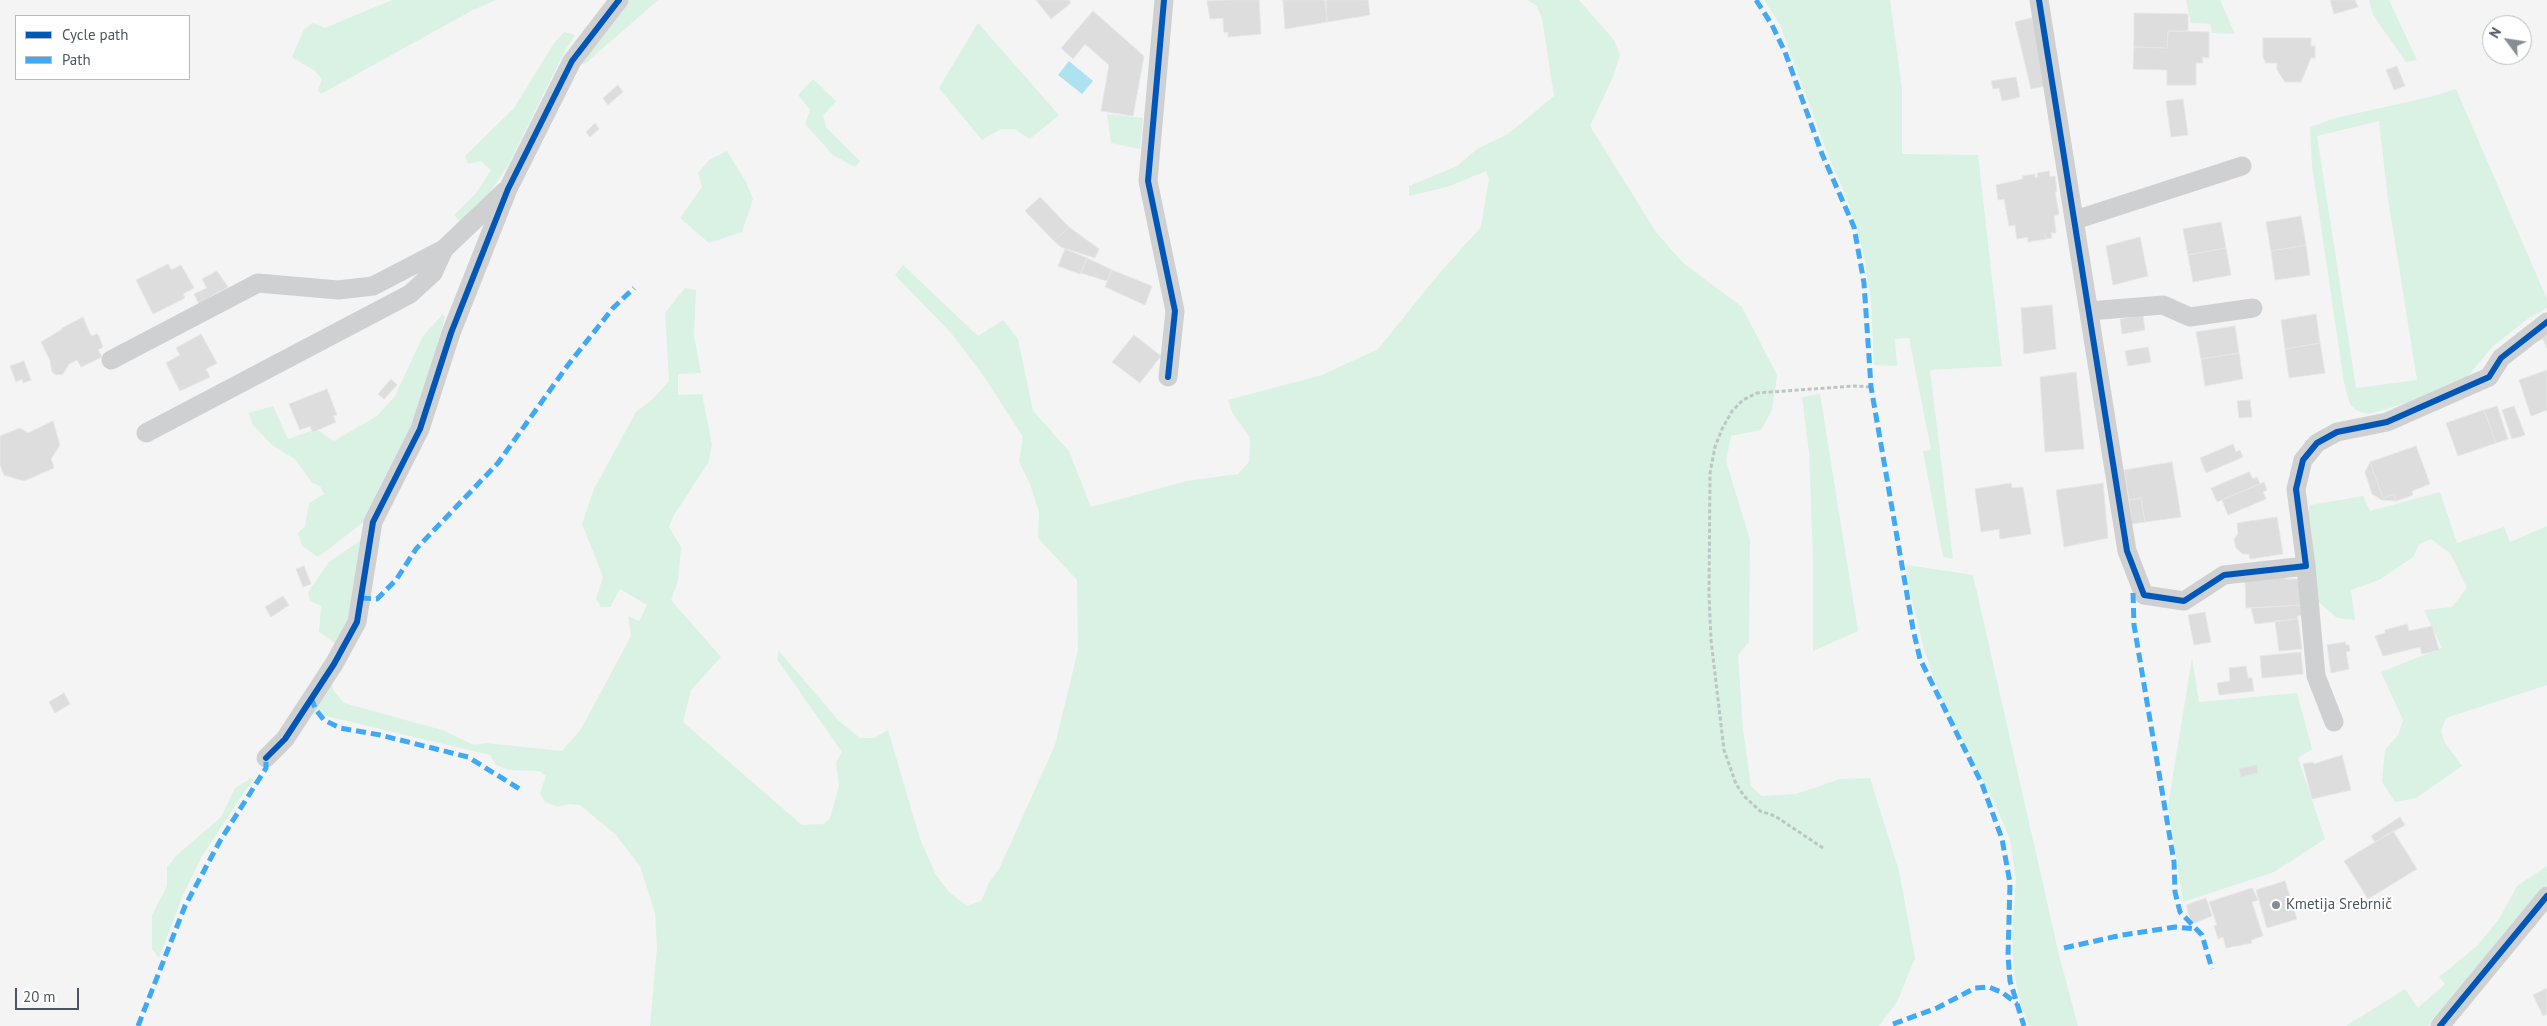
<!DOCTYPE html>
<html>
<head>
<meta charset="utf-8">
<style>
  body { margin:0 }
  #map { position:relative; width:2547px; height:1026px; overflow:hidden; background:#f4f4f4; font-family:"PT Sans",sans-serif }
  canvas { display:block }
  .legend { position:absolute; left:15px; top:15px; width:175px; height:65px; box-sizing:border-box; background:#fff; border:1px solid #b7bbc0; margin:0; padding:6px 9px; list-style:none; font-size:15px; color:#4a5661 }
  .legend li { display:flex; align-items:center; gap:10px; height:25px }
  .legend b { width:25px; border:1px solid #b7bbc0 }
  .north { position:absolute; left:2482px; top:15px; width:50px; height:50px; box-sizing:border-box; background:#fff; border:1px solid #b7bbc0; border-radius:50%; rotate:301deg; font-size:14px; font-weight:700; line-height:20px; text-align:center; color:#4a5661 }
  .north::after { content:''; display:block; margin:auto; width:18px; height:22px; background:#868d94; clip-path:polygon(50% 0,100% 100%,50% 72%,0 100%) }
  .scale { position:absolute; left:15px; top:988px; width:64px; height:22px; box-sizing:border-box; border:2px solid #4a5661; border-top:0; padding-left:6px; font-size:15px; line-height:18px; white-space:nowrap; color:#4a5661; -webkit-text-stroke:4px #fff; paint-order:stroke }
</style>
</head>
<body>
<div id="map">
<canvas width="2547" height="1026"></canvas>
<ul class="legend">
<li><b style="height:6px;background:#0057b8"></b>Cycle path</li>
<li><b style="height:6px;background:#3fa9f5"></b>Path</li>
</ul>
<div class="north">N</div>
<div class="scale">20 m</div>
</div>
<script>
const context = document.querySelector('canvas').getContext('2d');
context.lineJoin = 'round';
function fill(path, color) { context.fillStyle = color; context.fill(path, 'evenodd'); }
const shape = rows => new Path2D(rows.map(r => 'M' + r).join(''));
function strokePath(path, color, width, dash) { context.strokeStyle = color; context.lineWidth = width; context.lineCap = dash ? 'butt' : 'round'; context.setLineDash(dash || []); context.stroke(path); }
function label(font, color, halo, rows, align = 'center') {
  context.font = font + ' "PT Sans",sans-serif'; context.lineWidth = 4; context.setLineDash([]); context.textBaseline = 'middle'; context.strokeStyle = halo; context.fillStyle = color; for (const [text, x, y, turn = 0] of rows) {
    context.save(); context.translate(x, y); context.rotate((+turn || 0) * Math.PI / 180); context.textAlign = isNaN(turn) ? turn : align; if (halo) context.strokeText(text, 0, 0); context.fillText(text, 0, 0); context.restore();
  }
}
const green = shape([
  [392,0,496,0,471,11,321,94,318,90,322,79,315,71,292,57,304,29,313,23,325,28],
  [629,0,658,0,586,63,579,64],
  [1527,0,1579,0,1614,40,1620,55,1613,77,1590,126,1656,232,1683,263,1742,307,1777,375,1772,410,1761,430,1731,436,1726,461,1750,540,1749,642,1738,655,1743,729,1751,786,1762,796,1796,794,1840,779,1870,778,1899,871,1915,958,1897,1002,1879,1026,650,1026,657,947,655,913,640,866,615,834,580,805,568,804,558,807,545,802,540,793,546,776,539,771,509,770,496,765,490,755,309,712,330,680,334,691,344,703,442,730,474,745,486,743,562,751,581,729,631,636,628,616,639,621,647,605,620,589,610,607,601,607,596,599,603,577,582,524,594,489,636,412,653,399,669,381,665,313,685,288,696,290,694,336,701,373,678,374,678,395,702,394,712,445,708,463,674,515,669,527,681,547,678,581,671,600,721,657,691,690,683,722,802,825,824,824,830,818,839,786,836,762,842,752,777,659,779,651,839,721,860,738,874,738,888,730,920,839,936,875,949,892,967,906,981,901,990,881,999,869,1055,745,1078,650,1077,580,1038,538,1039,512,1030,484,1019,462,1023,437,983,375,951,333,895,275,903,265,978,336,1003,320,1018,339,1033,411,1069,451,1091,507,1187,481,1238,474,1249,462,1250,438,1232,412,1228,400,1322,375,1378,349,1437,276,1481,227,1489,179,1486,171,1447,187,1409,196,1409,186,1457,166,1477,149,1508,134,1554,96,1542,18,1536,5],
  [1764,0,1890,0,1902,89,1902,154,1978,155,2002,366,1930,370,1953,559,1943,557,1923,451,1931,450,1909,338,1895,339,1897,366,1874,365,1871,302,1864,254,1847,199,1828,155,1780,25],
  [2186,0,2220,0,2235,34,2212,33,2210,24,2191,23],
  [2369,0,2389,0,2417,60,2406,62,2373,15],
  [978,23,1059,115,1030,139,1015,129,1001,129,982,140,939,88],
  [564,32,575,35,566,49,509,164,490,192,460,221,454,215,476,193,491,170,481,161,468,164,465,156,514,108,554,43],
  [813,79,836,101,823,116,826,127,860,161,855,167,833,155,805,124,810,110,798,95],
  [2456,89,2547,299,2547,308,2529,318,2493,346,2467,377,2423,398,2369,414,2357,411,2350,404,2344,383,2312,165,2310,127,2336,118,2430,97],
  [2379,121,2388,199,2417,380,2356,388,2317,136],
  [1107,114,1143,118,1140,149,1111,143],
  [727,151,746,182,753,199,742,232,709,243,680,218,702,187,698,173,709,160],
  [443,314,445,317,417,415,377,493,365,521,318,557,302,546,298,533,305,526,309,503,324,494,320,486,312,483,295,459,273,446,253,425,249,413,273,406,288,439,316,429,334,441,377,416,395,396,423,336],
  [1820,394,1858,631,1813,651,1813,558,1809,452,1802,397],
  [2440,492,2457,543,2504,527,2510,542,2547,526,2547,685,2446,718,2441,731,2445,743,2462,766,2416,798,2395,802,2382,782,2385,750,2398,735,2403,720,2381,672,2442,648,2424,610,2452,607,2467,588,2450,553,2431,539,2419,544,2413,557,2379,580,2351,590,2355,620,2337,618,2317,601,2308,513,2310,505,2363,496,2370,511],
  [364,538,356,603,335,643,319,632,321,606,310,601,308,592,329,562],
  [1907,565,1973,575,2059,955,2078,1026,2029,1026,2022,1008,2014,973,2012,936,2016,880,2010,839,1992,798,1942,701,1924,650,1907,580],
  [2192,658,2199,702,2297,693,2312,749,2298,758,2325,839,2274,872,2183,902,2168,806],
  [255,776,202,856,183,895,159,958,152,949,152,915,167,886,167,867,177,855,221,817,235,788],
  [2547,866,2547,884,2510,932,2428,1026,2346,1026,2405,989,2418,1008,2445,984,2439,977,2477,946,2499,919,2517,886]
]);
const water = shape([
  [1069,61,1093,81,1082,94,1058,75]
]);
const building = shape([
  [1036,0,1069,0,1071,3,1051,19,1036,0],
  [1226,0,1259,0,1261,34,1228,37,1228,32,1224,33,1223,18,1210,19,1207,1,1226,0],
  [1283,0,1325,0,1327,22,1285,29,1283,0],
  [1326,0,1368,0,1370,15,1327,22,1326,0],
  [2330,0,2355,0,2358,7,2334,14,2330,0],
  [1093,11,1144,56,1133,116,1101,111,1109,65,1085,44,1073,59,1061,48,1093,11],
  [2134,13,2188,14,2188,31,2168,31,2167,48,2134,47,2134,13],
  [2035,17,2050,85,2031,89,2015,22,2035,17],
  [2168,31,2209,32,2209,58,2202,57,2203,63,2196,63,2196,85,2167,85,2167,70,2133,69,2134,47,2167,48,2168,31],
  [2263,38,2311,38,2311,46,2315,46,2315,58,2311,58,2301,82,2285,82,2277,70,2277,63,2266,63,2263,57,2263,38],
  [2397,66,2405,86,2394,90,2386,70,2397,66],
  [2016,77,2020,97,2002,101,1999,88,1993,89,1991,81,2016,77],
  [618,85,623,92,608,105,603,98,618,85],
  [2183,99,2188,135,2171,137,2166,101,2183,99],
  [595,123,599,129,590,137,586,132,595,123],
  [2049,171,2050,177,2055,176,2057,191,2055,192,2059,214,2054,216,2056,233,2051,233,2052,238,2046,239,2045,235,2046,239,2028,242,2028,237,2017,239,2015,225,2009,226,2004,199,1998,200,1996,185,2023,179,2022,176,2035,174,2035,178,2038,177,2037,173,2049,171],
  [1040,197,1069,227,1054,241,1025,211,1040,197],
  [2301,216,2306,245,2271,251,2266,222,2301,216],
  [2221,222,2226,248,2188,255,2183,229,2221,222],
  [1069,227,1099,249,1095,258,1061,247,1054,241,1069,227],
  [2140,237,2148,276,2113,285,2106,246,2140,237],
  [2306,245,2310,275,2275,280,2271,251,2306,245],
  [2226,248,2231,275,2193,282,2188,255,2226,248],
  [1065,249,1087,258,1080,274,1058,266,1065,249],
  [1087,258,1112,270,1107,281,1081,273,1087,258],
  [168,264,171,270,181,265,194,288,183,294,185,298,153,314,136,280,168,264],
  [1112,270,1152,286,1145,305,1105,287,1112,270],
  [217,271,228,287,210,297,212,300,200,306,194,294,207,288,202,279,217,271],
  [2052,305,2056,349,2024,354,2021,308,2052,305],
  [2316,314,2320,343,2285,349,2281,320,2316,314],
  [2143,315,2145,330,2122,334,2120,319,2143,315],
  [83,317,91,336,97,334,99,336,103,347,98,350,102,357,81,367,77,360,69,364,63,374,56,375,52,372,50,360,41,342,61,330,62,328,83,317],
  [2235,326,2239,353,2201,359,2196,332,2235,326],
  [2547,326,2547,348,2543,339,2536,342,2533,336,2547,326],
  [201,334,217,363,206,369,210,377,180,391,166,363,180,355,176,348,201,334],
  [1134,335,1161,356,1140,383,1112,362,1134,335],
  [2320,343,2325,373,2289,378,2285,349,2320,343],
  [2148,347,2151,362,2128,366,2125,351,2148,347],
  [2239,353,2243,379,2205,386,2201,359,2239,353],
  [24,361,31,380,23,383,22,379,16,382,10,366,24,361],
  [2547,370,2547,410,2531,416,2519,380,2547,370],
  [2076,372,2084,449,2045,452,2040,377,2076,372],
  [391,379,397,385,384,399,378,394,391,379],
  [327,389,337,415,333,416,336,422,313,432,310,426,300,430,289,404,327,389],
  [2250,400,2252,417,2239,418,2237,401,2250,400],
  [2497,406,2508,439,2496,443,2484,410,2497,406],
  [2514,406,2525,435,2512,439,2502,410,2514,406],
  [2484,410,2496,443,2458,456,2446,423,2484,410],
  [53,421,60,445,51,459,54,468,24,481,4,475,0,465,0,436,20,428,28,433,53,421],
  [2233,444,2236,452,2240,450,2243,457,2206,473,2200,458,2233,444],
  [2416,446,2430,484,2412,491,2413,495,2396,501,2394,494,2383,498,2370,462,2416,446],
  [2172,462,2181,517,2145,522,2141,498,2129,500,2124,470,2172,462],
  [2370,462,2383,498,2394,494,2396,501,2382,500,2372,494,2365,472,2370,462],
  [2249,472,2253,479,2257,477,2260,484,2217,502,2211,488,2249,472],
  [2264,482,2267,490,2263,492,2266,499,2228,515,2222,500,2264,482],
  [2011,483,2012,488,2023,487,2031,534,2000,539,1999,529,1981,532,1975,489,2011,483],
  [2103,483,2108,538,2064,547,2056,490,2103,483],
  [2141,498,2145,522,2132,524,2129,500,2141,498],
  [2277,517,2283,554,2250,559,2249,554,2243,554,2236,548,2234,539,2238,534,2237,523,2277,517],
  [304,566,311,584,303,587,296,569,304,566],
  [2285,571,2285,579,2300,579,2304,605,2246,608,2245,581,2285,571],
  [283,596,289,605,271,617,265,607,283,596],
  [2304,605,2306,615,2297,616,2298,619,2255,624,2251,608,2304,605],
  [2205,612,2211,642,2194,645,2188,615,2205,612],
  [2298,619,2302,649,2279,651,2275,621,2298,619],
  [2407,624,2409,631,2432,626,2439,650,2422,654,2420,647,2383,656,2375,636,2385,633,2385,630,2407,624],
  [2345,642,2346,645,2349,645,2350,651,2346,652,2349,669,2331,673,2327,645,2345,642],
  [2301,652,2303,674,2262,678,2260,656,2301,652],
  [2246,666,2248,678,2252,678,2254,691,2219,695,2217,683,2230,681,2229,668,2246,666],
  [64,693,70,704,55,713,49,702,64,693],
  [2342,755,2351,790,2312,799,2303,764,2313,762,2314,764,2342,755],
  [2257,765,2258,773,2241,777,2239,769,2257,765],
  [2400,817,2405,825,2375,842,2371,836,2400,817],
  [2393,831,2417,869,2368,899,2344,861,2393,831],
  [2285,881,2297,919,2267,928,2256,890,2285,881],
  [2252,888,2258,900,2252,902,2263,936,2251,940,2252,943,2226,948,2223,937,2218,939,2214,926,2217,925,2209,902,2252,888],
  [2206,898,2212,916,2192,924,2186,905,2206,898],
  [2547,988,2547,1014,2543,1016,2533,995,2547,988]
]);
const path = shape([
  [1823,848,1775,816,1760,811,1744,796,1736,784,1724,750,1711,640,1709,595,1710,473,1715,447,1722,429,1732,411,1743,400,1757,393,1854,386,1871,387]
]);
const street = shape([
  [1164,0,1148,181,1175,311,1168,377],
  [2039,0,2127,551,2144,595,2184,601,2224,575,2306,566,2296,489,2303,460,2317,443,2337,432,2387,422,2489,377,2501,358,2547,322],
  [2075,220,2242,166],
  [2089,311,2163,305,2190,317,2253,308],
  [111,360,258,283,338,290,373,286,444,249,505,191],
  [146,433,410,294,433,273,444,249],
  [2306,566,2316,676,2334,722],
  [266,758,285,739,334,664,357,622,373,522,420,429,451,333,508,189,572,61,619,0],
  [2440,1026,2547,896]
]);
const quiet = shape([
  [1756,0,1772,25,1785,52,1822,154,1854,227,1864,283,1871,387,1913,629,1920,659,1982,784,2002,839,2010,883,2008,956,2010,981,2024,1026],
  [2133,593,2134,625,2174,862,2175,892,2180,912,2202,935,2212,969],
  [361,598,377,599,396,580,416,549,498,463,568,365,613,308,634,288],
  [311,698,316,710,324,720,340,728,380,735,468,757,523,791],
  [2064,948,2122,935,2175,927,2196,929],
  [1893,1024,1937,1008,1975,988,1989,987,2003,993,2017,1004],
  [138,1026,185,906,220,841,266,768,266,758]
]);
const cycleway = shape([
  [1164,0,1148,181,1175,311,1168,377],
  [2039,0,2127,551,2144,595,2184,601,2224,575,2306,566,2296,489,2303,460,2317,443,2337,432,2387,422,2489,377,2501,358,2547,322],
  [266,758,285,739,334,664,357,622,373,522,420,429,451,333,508,189,572,61,619,0],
  [2440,1026,2547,896]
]);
const markers = [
  [2276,905,5,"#868d94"]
];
const poiNames = [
  ["Kmetija Srebrnič",2286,905]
];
fill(green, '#d9f2e3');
fill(water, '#aee2f0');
fill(building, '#ddddde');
strokePath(building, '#e5e6e7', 1);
strokePath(path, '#bcc7c4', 3, [4, 2.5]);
strokePath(street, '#ced0d2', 19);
strokePath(quiet, '#3fa9f5', 5, [10, 5]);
strokePath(cycleway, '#0057b8', 6);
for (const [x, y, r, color] of markers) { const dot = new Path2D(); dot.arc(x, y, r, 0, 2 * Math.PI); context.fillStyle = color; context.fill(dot); strokePath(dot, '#fff', 2); }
label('15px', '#4a5661', '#fff', poiNames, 'left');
</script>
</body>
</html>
